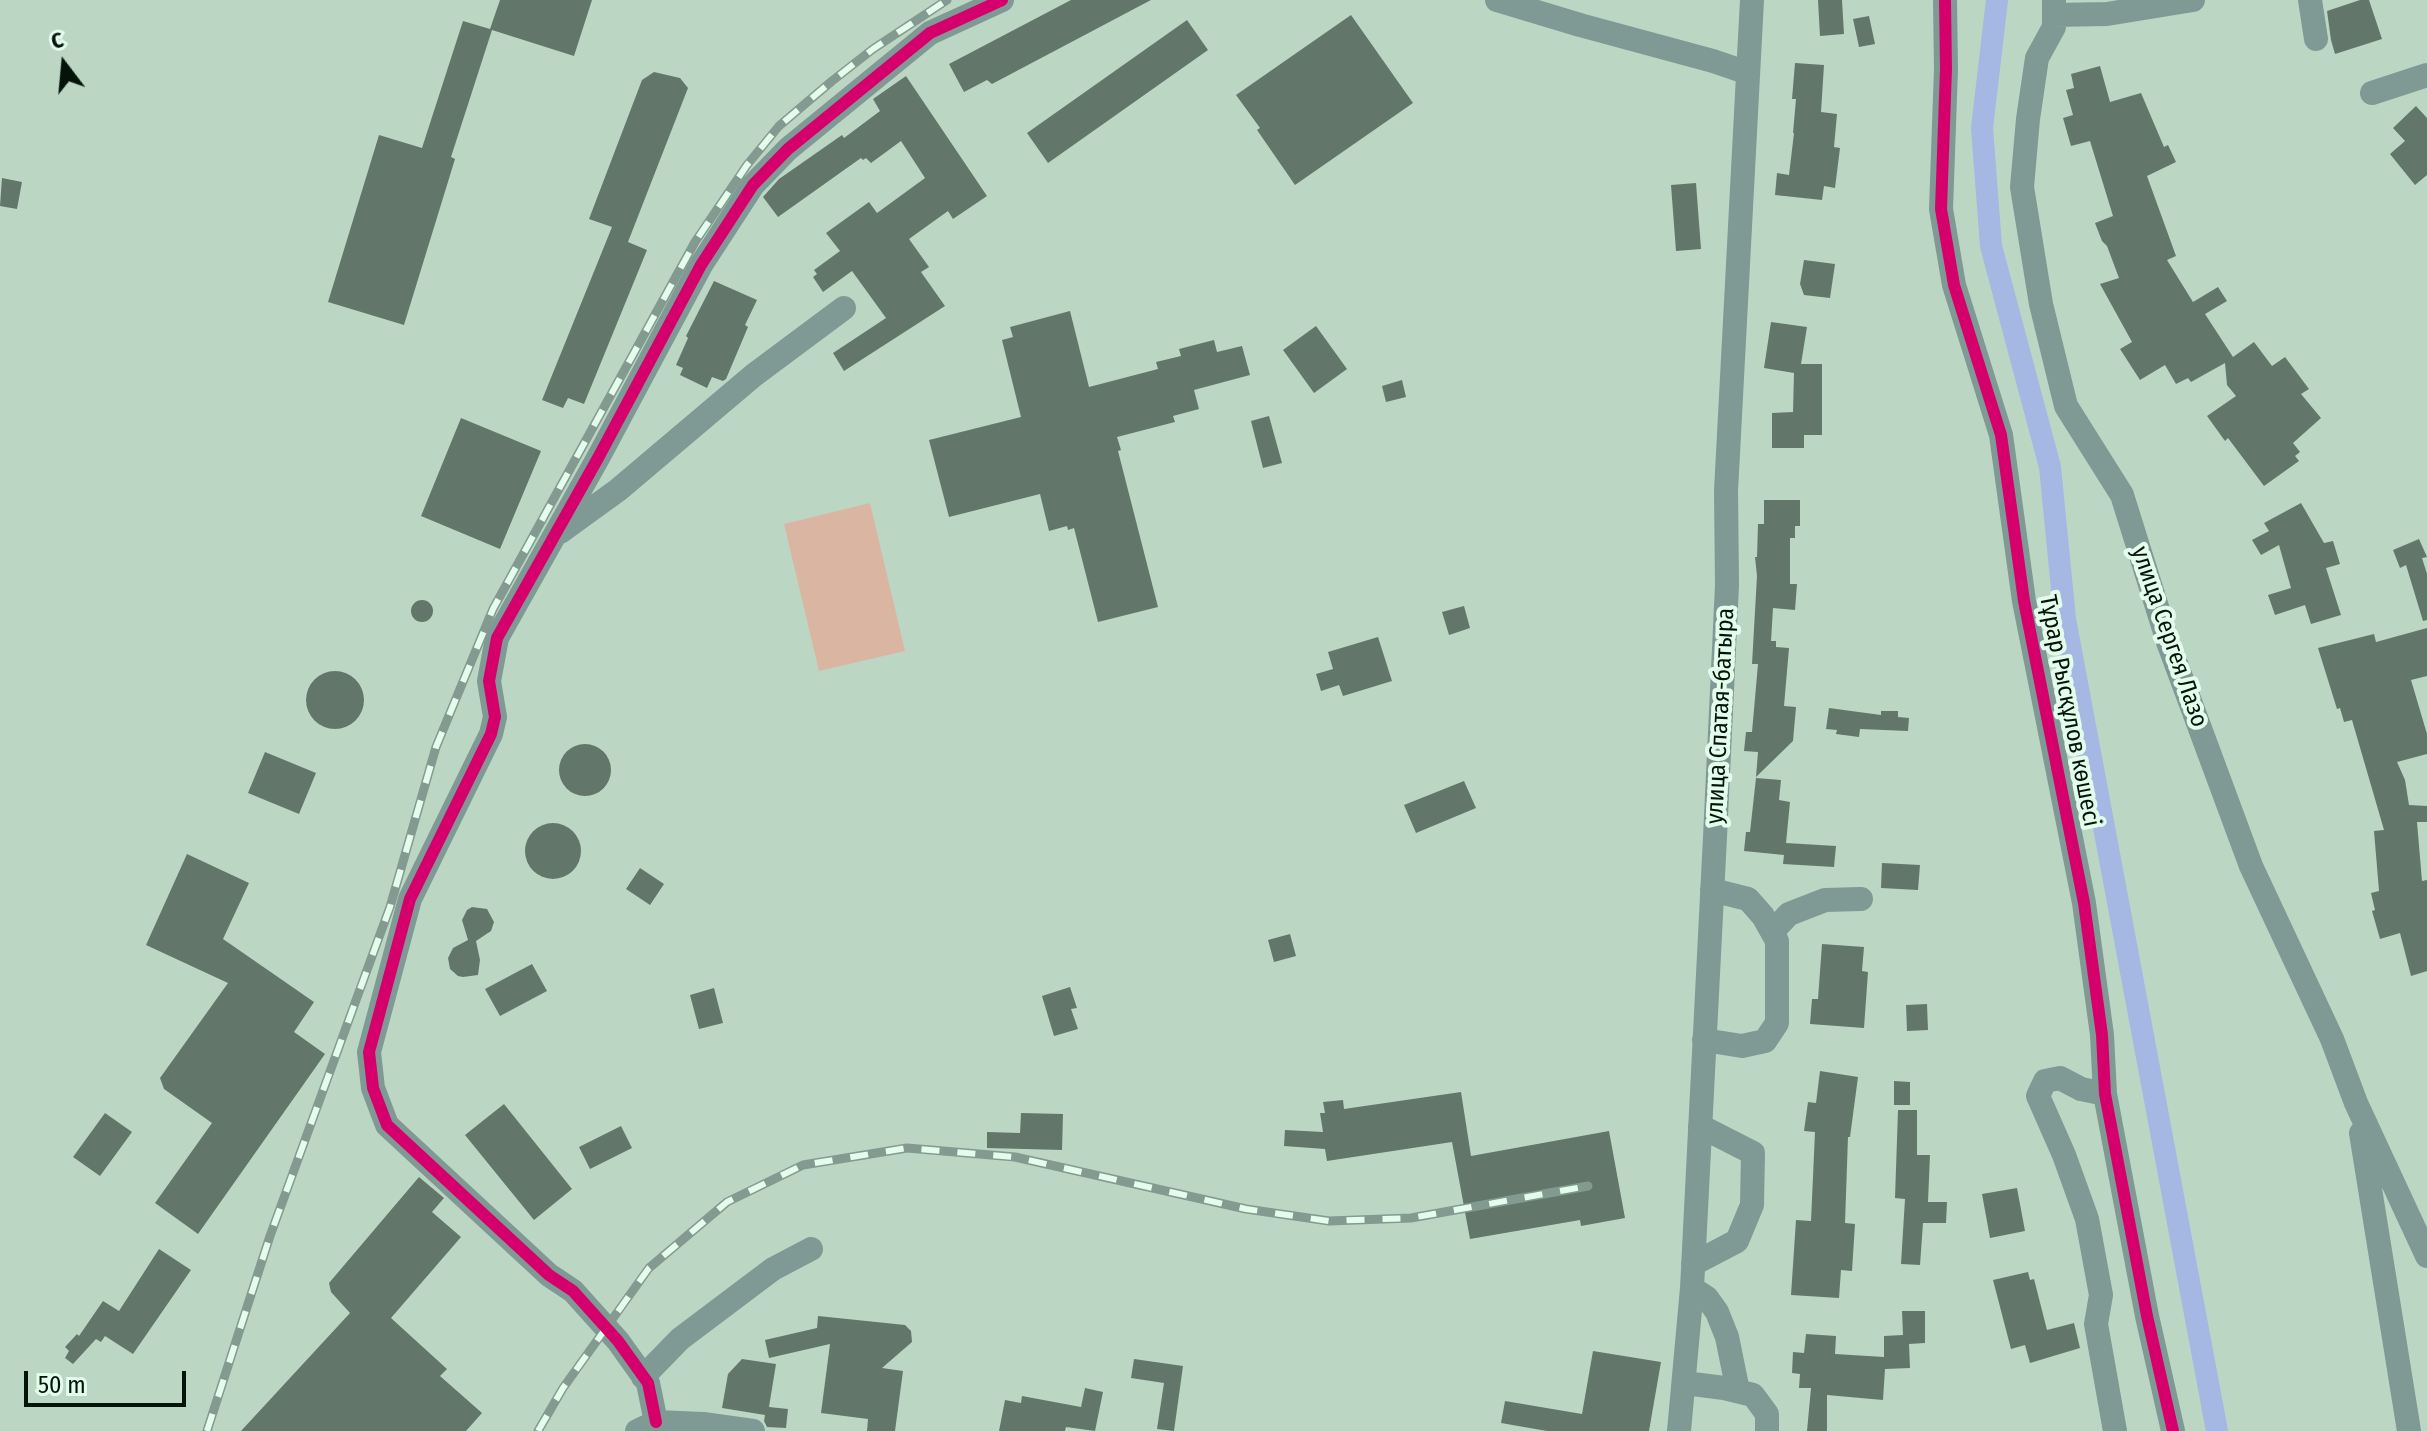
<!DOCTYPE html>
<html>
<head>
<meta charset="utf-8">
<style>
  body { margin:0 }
  #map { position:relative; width:2427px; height:1431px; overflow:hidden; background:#bcd6c4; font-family:"Fira Sans Condensed",sans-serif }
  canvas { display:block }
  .north { position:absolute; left:24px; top:24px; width:80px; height:80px; -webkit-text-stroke:6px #e4fceb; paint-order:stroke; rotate:344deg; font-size:22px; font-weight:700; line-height:32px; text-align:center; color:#041409 }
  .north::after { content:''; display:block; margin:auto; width:28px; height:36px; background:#041409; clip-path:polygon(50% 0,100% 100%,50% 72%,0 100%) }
  .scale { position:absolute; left:24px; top:1371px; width:162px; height:36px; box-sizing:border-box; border:4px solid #041409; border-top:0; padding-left:10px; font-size:24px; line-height:28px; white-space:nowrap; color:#041409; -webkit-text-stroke:6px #e4fceb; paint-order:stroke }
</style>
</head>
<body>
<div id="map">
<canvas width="2427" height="1431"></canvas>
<div class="north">С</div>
<div class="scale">50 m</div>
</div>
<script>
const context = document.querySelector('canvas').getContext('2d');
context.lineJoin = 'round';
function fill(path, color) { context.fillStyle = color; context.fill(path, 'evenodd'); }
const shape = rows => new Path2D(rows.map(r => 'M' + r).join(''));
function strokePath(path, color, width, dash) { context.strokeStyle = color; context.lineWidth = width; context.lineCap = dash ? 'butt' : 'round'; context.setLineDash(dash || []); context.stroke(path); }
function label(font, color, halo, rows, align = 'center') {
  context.font = font + ' "Fira Sans Condensed",sans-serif'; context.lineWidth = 8; context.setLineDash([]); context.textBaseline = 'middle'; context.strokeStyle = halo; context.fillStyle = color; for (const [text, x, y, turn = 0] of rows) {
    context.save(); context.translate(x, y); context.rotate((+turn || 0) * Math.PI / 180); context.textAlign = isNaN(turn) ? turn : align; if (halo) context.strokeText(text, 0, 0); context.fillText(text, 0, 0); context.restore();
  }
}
const green = shape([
  [870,503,905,651,819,671,784,524]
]);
const canal = shape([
  [1997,0,1982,128,1991,246,2050,467,2065,619,2217,1431]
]);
const building = shape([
  [500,0,592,0,574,56,492,30,451,157,455,159,404,325,328,302,379,135,422,148,463,21,490,29],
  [1071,0,1151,0,992,84,987,80,964,92,949,64],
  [1818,0,1842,0,1844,34,1820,36],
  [2360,0,2369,0,2382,39,2335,54,2331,40,2327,11],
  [1351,15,1413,103,1295,185,1257,130,1260,128,1236,95],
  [1869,16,1875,44,1859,47,1853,19],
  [1187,20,1208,50,1048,163,1027,133],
  [1795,63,1824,65,1821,112,1837,114,1834,147,1840,148,1835,188,1824,186,1822,200,1775,195,1777,173,1789,175,1794,133,1793,133,1796,99,1792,99],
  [2100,66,2110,102,2141,93,2164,147,2168,145,2176,162,2147,176,2176,256,2167,260,2193,302,2218,287,2227,301,2205,314,2233,357,2254,342,2272,366,2285,357,2309,389,2301,394,2321,418,2293,443,2300,452,2295,456,2299,461,2264,486,2228,438,2225,441,2207,416,2236,396,2227,385,2225,363,2191,382,2188,378,2176,384,2165,365,2140,380,2120,349,2132,342,2100,284,2119,278,2107,246,2102,241,2095,223,2113,216,2090,141,2071,146,2063,118,2073,115,2066,90,2074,88,2071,74],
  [654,72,680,78,688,88,628,242,647,250,584,404,568,398,563,408,542,400,612,227,589,219,642,80],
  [906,76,987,196,953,219,948,211,909,239,929,267,921,272,945,306,844,371,833,353,886,318,852,271,823,292,813,277,817,274,814,270,840,251,826,233,869,202,877,213,925,178,901,141,871,163,866,158,863,160,861,158,778,217,763,197,779,179,842,135,844,138,880,111,873,99],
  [2416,106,2427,118,2427,175,2415,185,2390,154,2405,141,2393,128],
  [2,178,22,182,17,209,0,206],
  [1696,183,1701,249,1676,251,1671,185],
  [1804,260,1835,264,1830,298,1804,295,1800,284],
  [714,281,757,300,745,325,748,327,726,379,723,381,712,377,707,388,680,375,683,368,676,365,688,338,686,336],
  [1070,311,1089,387,1158,369,1156,362,1181,356,1179,349,1214,340,1217,352,1242,346,1250,375,1194,390,1199,409,1173,416,1175,422,1117,437,1121,450,1118,451,1158,607,1098,622,1074,528,1068,530,1067,526,1049,531,1040,494,949,517,929,440,1021,417,1002,340,1013,337,1010,327],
  [1771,322,1807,327,1801,364,1822,364,1822,435,1804,435,1804,448,1772,448,1772,413,1793,412,1794,373,1764,368],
  [1316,326,1347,369,1314,393,1283,350],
  [1402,380,1406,397,1386,402,1382,386],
  [1269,416,1282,463,1263,468,1251,421],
  [461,418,541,451,500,549,421,516],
  [1764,500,1800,500,1800,526,1795,526,1795,538,1790,538,1790,584,1797,584,1795,610,1773,608,1771,641,1776,641,1776,647,1789,648,1784,706,1796,707,1793,741,1756,777,1758,752,1744,751,1746,732,1752,732,1758,664,1752,664,1757,576,1755,557,1757,557,1758,524,1764,524],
  [2301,503,2324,543,2333,541,2340,564,2326,568,2341,615,2311,624,2305,605,2275,615,2268,595,2291,588,2279,545,2261,555,2252,540,2269,531,2264,523],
  [2419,539,2427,557,2422,558,2427,574,2427,620,2423,621,2406,565,2400,568,2393,550],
  '411 611a11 11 0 1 1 22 0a11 11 0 1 1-22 0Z',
  [1464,606,1470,628,1449,635,1442,612],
  [2427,628,2427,676,2411,680,2427,734,2427,754,2397,762,2405,780,2409,805,2427,806,2427,822,2417,822,2422,881,2427,880,2427,971,2411,976,2400,933,2380,939,2372,911,2375,910,2371,893,2379,891,2374,831,2384,830,2352,720,2344,722,2340,708,2337,709,2318,648,2374,634,2376,642],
  [1378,637,1392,681,1343,696,1339,685,1321,691,1316,674,1333,669,1328,652],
  '306 700a29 29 0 1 1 58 0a29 29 0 1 1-58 0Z',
  [1829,708,1881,715,1881,711,1898,711,1898,717,1909,718,1908,731,1860,729,1859,737,1836,734,1837,730,1826,729],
  '559 770a26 26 0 1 1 52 0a26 26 0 1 1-52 0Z',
  [265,752,316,773,299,814,248,793],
  [1756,778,1781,780,1779,800,1790,802,1786,843,1836,846,1834,867,1783,864,1784,855,1744,851,1746,832,1750,832],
  [1464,781,1476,808,1416,833,1404,805],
  '525 851a28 28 0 1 1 56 0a28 28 0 1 1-56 0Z',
  [187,854,249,883,223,939,314,1002,294,1032,325,1054,198,1234,155,1203,212,1123,164,1089,160,1078,228,983,146,945],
  [1882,863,1920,865,1918,890,1881,888],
  [640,868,664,884,650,905,626,889],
  [472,907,487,909,494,922,491,931,476,941,480,960,478,975,463,977,458,976,450,969,448,958,453,948,468,940,462,920,467,910],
  [1290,934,1296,956,1274,962,1268,940],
  [1822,944,1864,947,1862,971,1868,972,1864,1028,1810,1024,1812,999,1818,999],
  [532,964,547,991,500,1016,485,989],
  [1070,987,1077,1008,1071,1009,1078,1029,1054,1036,1042,996],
  [714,988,723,1023,699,1029,690,995],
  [1927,1004,1928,1030,1907,1031,1906,1005],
  [1820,1071,1858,1077,1850,1137,1848,1137,1845,1223,1855,1224,1852,1271,1841,1270,1839,1298,1791,1295,1796,1220,1811,1221,1815,1132,1804,1131,1808,1102,1816,1103],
  [1894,1081,1910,1082,1910,1105,1894,1105],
  [1461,1092,1471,1156,1609,1131,1625,1218,1581,1226,1580,1220,1470,1239,1452,1142,1327,1161,1325,1149,1284,1146,1285,1130,1323,1132,1320,1113,1325,1113,1323,1102,1343,1100,1344,1109],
  [504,1104,572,1189,534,1220,465,1135],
  [1898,1110,1917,1110,1917,1155,1930,1155,1928,1202,1947,1202,1946,1223,1923,1223,1920,1265,1901,1264,1905,1199,1895,1198],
  [105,1113,132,1132,100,1176,73,1157],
  [1021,1113,1063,1114,1062,1150,987,1148,987,1132,1020,1133],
  [621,1126,632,1148,590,1169,579,1147],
  [419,1177,444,1198,432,1212,461,1237,391,1318,447,1369,440,1376,482,1413,466,1431,241,1431,350,1313,331,1292,329,1283],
  [2017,1188,2025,1231,1990,1238,1982,1194],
  [159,1249,191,1270,133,1354,105,1336,101,1342,96,1339,73,1364,65,1358,69,1351,65,1347,77,1334,79,1336,103,1301,119,1311],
  [2028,1272,2030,1280,2034,1279,2047,1330,2074,1323,2080,1348,2030,1363,2025,1345,2011,1349,1993,1280],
  [1902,1311,1925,1311,1925,1343,1909,1344,1910,1368,1885,1369,1883,1400,1827,1395,1827,1431,1807,1431,1811,1388,1799,1388,1800,1374,1792,1373,1793,1352,1804,1353,1806,1334,1836,1336,1835,1354,1884,1357,1884,1336,1903,1335],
  [818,1316,905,1325,911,1331,912,1342,882,1368,903,1371,895,1431,867,1431,868,1419,821,1413,830,1344,769,1358,765,1340,817,1328],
  [1593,1351,1661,1362,1649,1431,1547,1431,1501,1423,1505,1401,1582,1414],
  [742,1359,776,1364,769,1407,788,1409,786,1428,767,1427,764,1421,765,1415,722,1408,728,1374],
  [1134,1359,1183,1366,1174,1431,1157,1429,1164,1383,1131,1378],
  [1085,1388,1103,1392,1095,1431,1066,1427,1065,1431,999,1431,1005,1400,1021,1403,1022,1396,1081,1407]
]);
const street = shape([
  [1497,0,1580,25,1713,61,1748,73],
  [1945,0,1946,69,1941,209,1954,285,2001,435,2024,601,2084,903,2102,1035,2105,1094,2147,1316,2173,1431],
  [2054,0,2054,27,2037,58,2028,119,2022,187,2041,304,2066,406,2122,495,2168,642,2251,866,2332,1039,2356,1103,2427,1256],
  [2310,0,2316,39],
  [2054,15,2107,14,2193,0],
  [2372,93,2427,75],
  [560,532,618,490,754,375,844,308],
  [1772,932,1789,914,1825,900,1861,899],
  [1704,1040,1742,1046,1765,1041,1777,1023,1777,941,1763,916,1748,899,1712,890],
  [2105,1094,2081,1089,2060,1078,2045,1081,2038,1096,2064,1155,2087,1219,2101,1295,2096,1324,2115,1431],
  [2361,1133,2409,1431],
  [1693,1264,1737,1241,1752,1205,1753,1153,1700,1126],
  [1692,1288,1707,1298,1717,1312,1727,1337,1738,1391],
  [643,1377,680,1339,773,1269,811,1249],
  [1685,1383,1724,1388,1753,1395,1767,1414,1767,1431],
  [656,1422,648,1383,618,1341,573,1291,549,1275,387,1125,373,1088,369,1052,410,899,491,734,495,717,489,681,497,638,598,458,701,265,753,185,788,149,930,33,1002,0],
  [637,1431,656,1422,703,1424,753,1431],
  [1679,1431,1692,1288,1715,837,1727,585,1726,491,1752,0]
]);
const rail = shape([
  [207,1431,270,1236,390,907,436,747,493,609,695,242,747,165,779,126,832,81,873,49,947,0],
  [538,1431,563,1388,649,1268,727,1202,803,1165,907,1148,1015,1157,1246,1209,1329,1221,1411,1218,1588,1186]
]);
const cycleway = shape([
  [1945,0,1946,69,1941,209,1954,285,2001,435,2024,601,2084,903,2102,1035,2105,1094,2147,1316,2173,1431],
  [656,1422,648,1383,618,1341,573,1291,549,1275,387,1125,373,1088,369,1052,410,899,491,734,495,717,489,681,497,638,598,458,701,265,753,185,788,149,930,33,1002,0]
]);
const streetNames = [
  ["улица Сергея Лазо",2169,637,71],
  ["Тұрар Рысқұлов көшесі",2069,711,79],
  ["улица Спатая-батыра",1721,716,-87]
];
fill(green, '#dab6a2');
strokePath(canal, '#a5b7e3', 22);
fill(building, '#62776a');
strokePath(street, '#7f9995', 24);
strokePath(rail, '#839a91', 9);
strokePath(rail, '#e4fceb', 6, [18]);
strokePath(cycleway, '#d6006c', 12);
label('24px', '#041409', '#e4fceb', streetNames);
</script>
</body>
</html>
